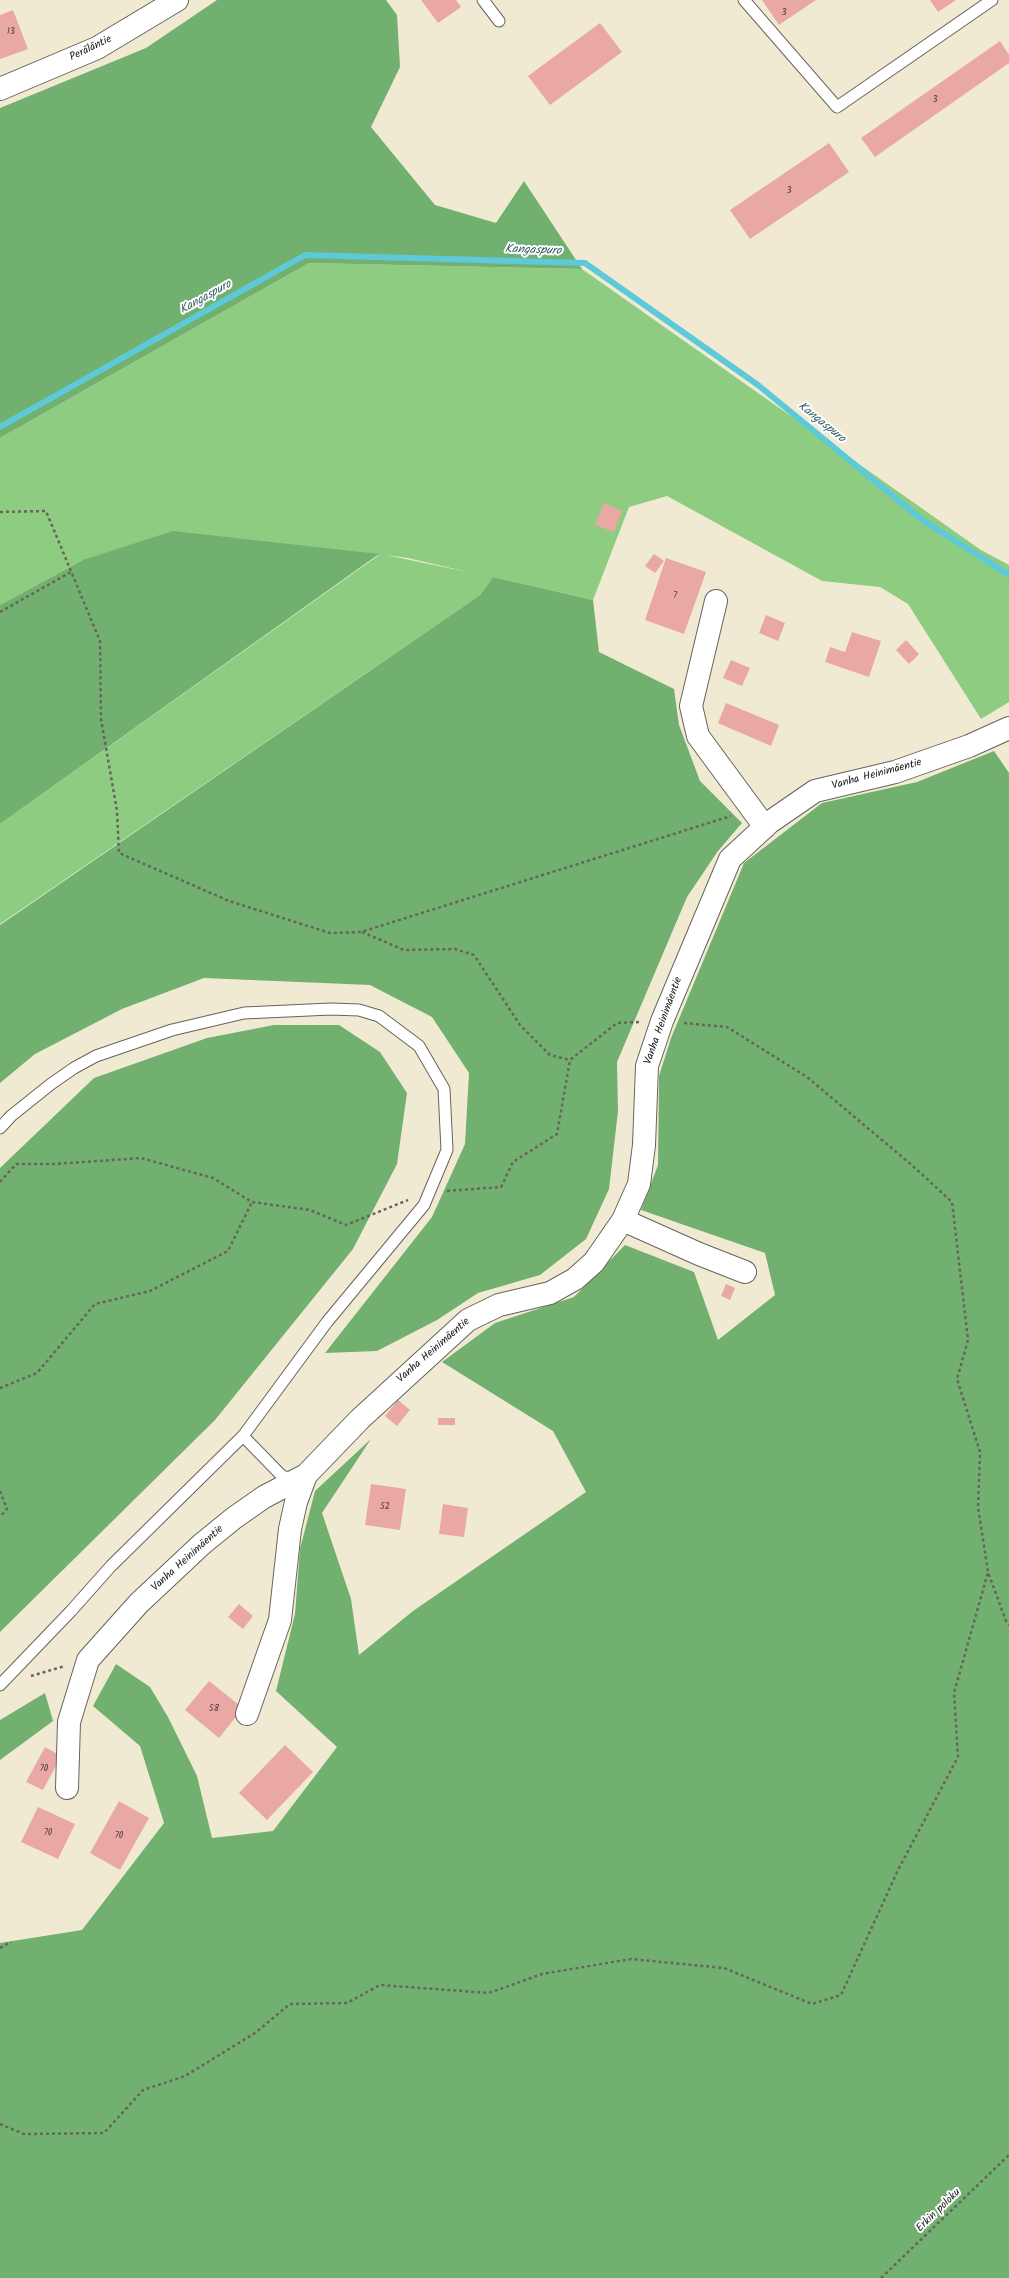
<!DOCTYPE html>
<html>
<head>
<meta charset="utf-8">
<style>
  body { margin:0 }
  canvas { display:block; background:#f1ead3 }
</style>
</head>
<body>
<canvas width="1009" height="2278"></canvas>
<script>
const context = document.querySelector('canvas').getContext('2d');
context.lineJoin = 'round';
function fill(path, color) { context.fillStyle = color; context.fill(path, 'evenodd'); }
const shape = rows => new Path2D(rows.map(r => 'M' + r).join(''));
function strokePath(path, color, width, dash) { context.strokeStyle = color; context.lineWidth = width; context.lineCap = dash ? 'butt' : 'round'; context.setLineDash(dash || []); context.stroke(path); }
function label(font, color, halo, rows, align = 'center') {
  context.font = font + ' Kalam,sans-serif'; context.lineWidth = 4; context.setLineDash([]); context.textBaseline = 'middle'; context.strokeStyle = halo; context.fillStyle = color; for (const [text, x, y, turn = 0] of rows) {
    context.save(); context.translate(x, y); context.rotate((+turn || 0) * Math.PI / 180); context.textAlign = isNaN(turn) ? turn : align; if (halo) context.strokeText(text, 0, 0); context.fillText(text, 0, 0); context.restore();
  }
}
const green = shape([
  [309,263,582,269,981,550,1009,565,1009,702,981,719,908,604,880,587,822,581,667,496,629,507,593,600,493,577,480,595,0,924,0,824,379,555,83,560,0,605,0,438],
  [386,555,408,558,472,573]
]);
const forest = shape([
  [217,0,386,0,397,15,400,67,371,127,435,205,496,223,524,181,582,269,309,263,0,438,0,108,146,48],
  [173,531,379,554,0,824,0,605,83,560],
  [493,577,593,600,599,652,674,689,679,725,700,781,742,823,718,851,687,897,617,1062,618,1111,609,1189,586,1239,540,1275,478,1293,437,1320,377,1351,325,1353,432,1217,465,1144,469,1073,432,1017,370,985,204,978,122,1009,35,1054,0,1083,0,925,480,595],
  [994,751,1009,773,1009,2278,0,2278,0,1943,82,1930,164,1823,140,1746,93,1706,116,1664,150,1687,168,1717,197,1776,212,1838,273,1831,337,1747,276,1691,295,1614,300,1549,315,1491,371,1439,322,1513,351,1599,359,1655,413,1611,586,1492,553,1431,442,1362,495,1323,574,1297,625,1245,694,1272,718,1340,775,1295,765,1253,641,1210,658,1165,659,1076,671,1038,744,863,822,803,917,782],
  [274,1025,339,1025,380,1052,407,1093,397,1164,353,1249,215,1420,0,1632,0,1168,94,1078,207,1038],
  [45,1693,53,1721,0,1760,0,1720]
]);
const stream = shape([
  [0,427,305,255,585,263,758,385,921,519,1009,575]
]);
const building = shape([
  [421,0,456,0,461,7,438,23],
  [762,0,816,0,779,25],
  [930,0,956,0,938,12],
  [13,10,28,49,0,59,0,15],
  [600,23,622,52,550,105,528,76],
  [1000,41,1009,55,1009,63,875,157,861,138],
  [829,143,849,172,750,239,730,210],
  [604,503,622,511,614,532,595,525],
  [654,554,664,561,655,573,645,566],
  [666,558,706,572,684,634,645,620],
  [766,615,785,623,778,641,759,633],
  [852,632,881,641,869,677,825,662,830,647,845,652],
  [906,640,919,654,909,664,896,650],
  [731,660,750,668,742,686,723,678],
  [726,703,779,725,771,746,718,723],
  [726,1284,735,1288,730,1300,721,1296],
  [398,1400,410,1410,397,1426,385,1416],
  [438,1418,455,1418,455,1425,438,1425],
  [371,1484,406,1489,400,1530,365,1525],
  [443,1504,468,1508,464,1537,439,1534],
  [239,1604,253,1616,243,1629,228,1617],
  [209,1681,243,1708,219,1738,185,1710],
  [285,1745,313,1772,267,1820,239,1793],
  [45,1747,61,1756,43,1790,26,1782],
  [119,1801,149,1818,120,1870,90,1853],
  [38,1807,75,1824,58,1859,21,1842]
]);
const path = shape([
  [0,512,46,511,100,641,101,719,117,811,119,853,229,901,330,933,361,932,731,816],
  [0,612,71,572],
  [362,932,404,950,455,949,474,955,520,1025,550,1055,570,1060],
  [684,1023,727,1027,807,1077,914,1167,952,1202,968,1340,957,1379,980,1452,978,1507,988,1572,1006,1621,1009,1625],
  [0,1182,16,1164,54,1164,141,1158,213,1178,252,1202,310,1210,346,1225,408,1200],
  [447,1191,501,1187,513,1162,557,1134,570,1060,617,1023,639,1022],
  [0,1388,37,1373,95,1304,150,1291,228,1251,252,1202],
  [0,1491,7,1509,0,1517],
  [31,1676,65,1666],
  [0,1948,11,1942],
  [0,2124,24,2134,104,2133,143,2090,185,2076,255,2033,290,2004,347,2003,380,1985,489,1993,542,1974,631,1959,724,1968,812,2004,841,1995,898,1870,958,1757,954,1693,988,1572],
  [881,2278,1009,2155]
]);
const service = shape([
  [483,0,499,21],
  [744,0,837,107,992,0],
  [0,1128,11,1116,51,1084,74,1068,96,1056,172,1030,244,1013,331,1009,359,1010,379,1016,419,1046,444,1089,447,1150,424,1205,327,1322,243,1436,111,1566,71,1611,0,1685],
  [243,1436,282,1476,296,1480]
]);
const minor = shape([
  [0,89,97,48,177,0],
  [716,601,691,706,698,736,765,827],
  [623,1220,699,1254,745,1272],
  [247,1714,280,1620,290,1529,296,1502,306,1475],
  [67,1788,69,1722,88,1660,139,1603,202,1544,234,1518,264,1497,306,1475,360,1419,468,1320,499,1305,550,1293,575,1279,594,1262,623,1220,639,1184,644,1145,647,1066,662,1021,730,859,770,822,815,791,895,772,969,746,1009,728]
]);
const numberNames = [
  ["3",784,13],
  ["13",11,32],
  ["3",935,100],
  ["3",789,191],
  ["7",675,596],
  ["52",385,1507],
  ["58",214,1709],
  ["70",44,1769],
  ["70",48,1833],
  ["70",119,1836]
];
const streetNames = [
  ["Peräläntie",91,49,-26],
  ["Vanha Heinimäentie",877,775,-15],
  ["Vanha Heinimäentie",664,1021,-70],
  ["Vanha Heinimäentie",434,1351,-41],
  ["Vanha Heinimäentie",188,1559,-42],
  ["Erkin poloku",939,2211,-44]
];
const waterNames = [
  ["Kangaspuro",533,251,2],
  ["Kangaspuro",206,298,-29],
  ["Kangaspuro",821,423,39]
];
fill(green, '#8ecc82');
fill(forest, '#72b070');
strokePath(stream, '#5ec9d8', 6);
fill(building, '#e9a8a3');
strokePath(service, '#67645c', 13);
strokePath(minor, '#67645c', 24);
strokePath(path, '#67645c', 2.5, [3, 3]);
strokePath(service, '#fff', 11);
strokePath(minor, '#fff', 22);
label('9px', '#4f3f3e', null, numberNames);
label('11px', '#1c1c1c', '#fff', streetNames);
label('italic 12px', '#366167', '#fff', waterNames);
</script>
</body>
</html>
